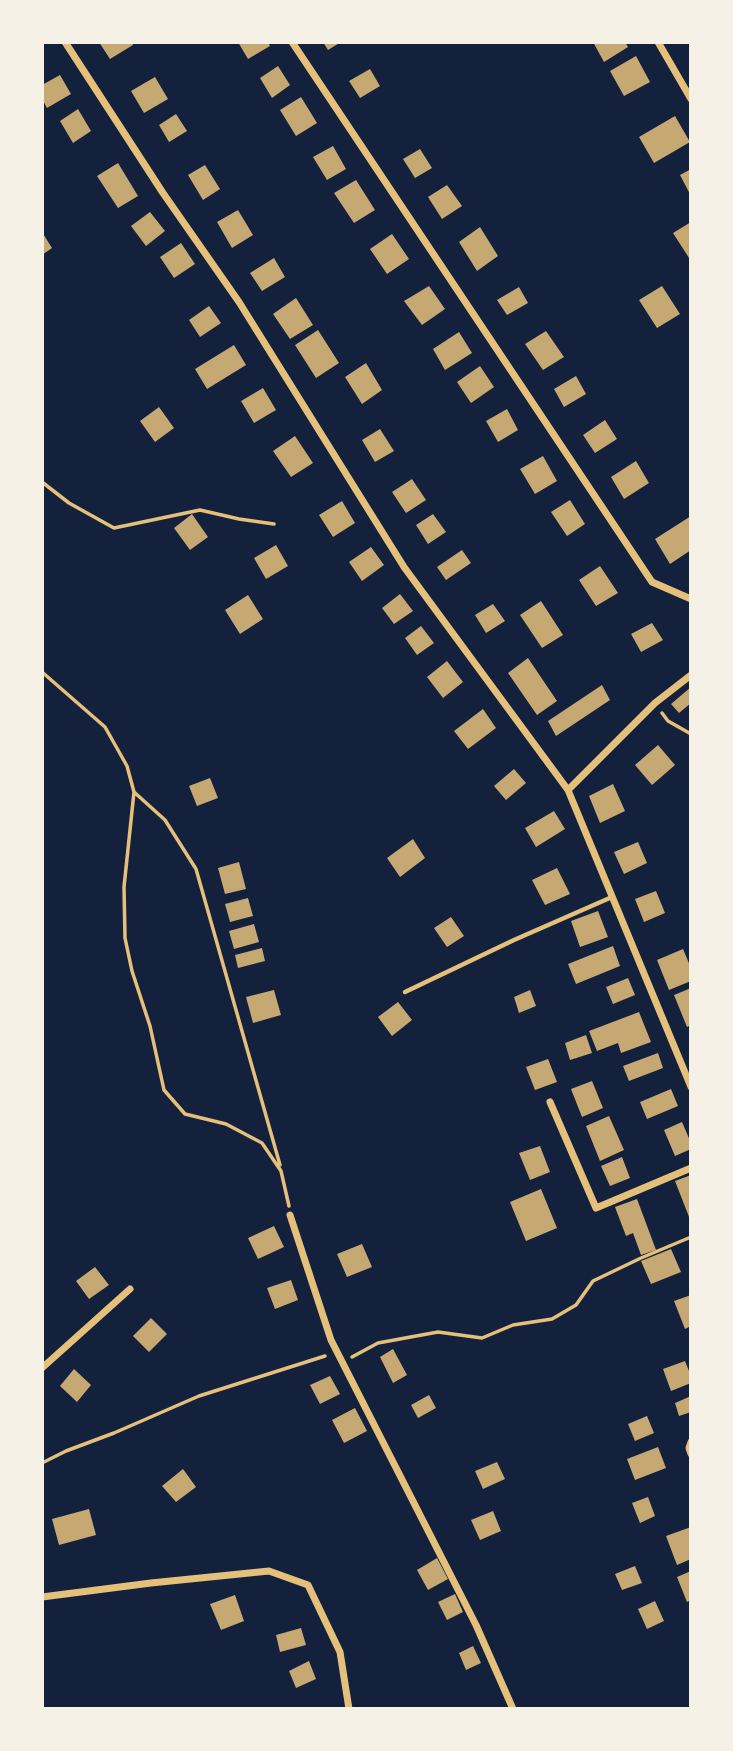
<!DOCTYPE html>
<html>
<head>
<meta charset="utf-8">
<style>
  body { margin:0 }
  #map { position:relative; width:733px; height:1751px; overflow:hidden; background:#14213d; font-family:"Exo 2",sans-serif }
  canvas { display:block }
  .frame { position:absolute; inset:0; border:44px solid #f6f1e7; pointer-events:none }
</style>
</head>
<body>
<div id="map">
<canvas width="733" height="1751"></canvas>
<div class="frame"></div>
</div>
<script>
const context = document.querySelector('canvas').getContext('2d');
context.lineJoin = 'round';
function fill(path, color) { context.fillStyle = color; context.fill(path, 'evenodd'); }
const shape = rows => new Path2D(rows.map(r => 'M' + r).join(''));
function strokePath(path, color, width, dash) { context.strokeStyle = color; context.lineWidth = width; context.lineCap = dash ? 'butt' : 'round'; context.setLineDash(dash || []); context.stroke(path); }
const building = shape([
  [99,42,132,42,133,45,110,59],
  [238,42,268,42,270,46,248,59],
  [323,42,341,42,328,50],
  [593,42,625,42,628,47,604,62],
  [636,56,650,82,624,96,610,71],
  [278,66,290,85,272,98,260,78],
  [370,69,380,86,360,98,349,81],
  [60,75,71,94,47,108,42,99,42,85],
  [155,77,168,99,144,113,131,91],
  [301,97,317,123,296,136,280,110],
  [78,109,91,131,73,143,60,121],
  [176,114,187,131,169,142,159,125],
  [675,116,690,142,654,163,639,137],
  [333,146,346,169,327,180,313,157],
  [420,149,432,168,415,178,403,159],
  [118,163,138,196,118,208,97,176],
  [205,165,220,189,203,200,188,175],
  [691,169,691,196,680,175],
  [356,180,375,210,354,223,334,193],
  [447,185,462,206,442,219,428,197],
  [238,210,253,235,232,248,217,222],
  [150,212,165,231,146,246,131,226],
  [691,222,691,257,689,258,673,233],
  [480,227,498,256,477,271,459,242],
  [42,232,52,248,42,255],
  [392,234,409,259,387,274,370,249],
  [181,243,195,264,174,278,160,257],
  [274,258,285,277,262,291,250,273],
  [429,286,445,309,422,325,404,301],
  [662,286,680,314,657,328,639,300],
  [519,287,528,303,507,315,497,300],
  [296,298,313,325,290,339,273,314],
  [209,306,221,323,200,337,189,320],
  [318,330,339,363,316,378,295,345],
  [546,331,564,357,543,370,525,344],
  [459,332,472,353,445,370,433,349],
  [234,345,246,365,207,389,195,369],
  [366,363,382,390,362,404,345,377],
  [480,366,494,387,471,403,457,382],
  [576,376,586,394,564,407,554,389],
  [263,388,276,410,254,423,241,401],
  [159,407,174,428,155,442,140,421],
  [507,409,518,430,498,442,486,421],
  [605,420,617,439,595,453,583,435],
  [380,429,394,451,375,462,362,440],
  [295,436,313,463,291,477,273,451],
  [543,456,557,481,535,494,520,469],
  [636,461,649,483,624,499,611,477],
  [412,479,426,500,406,513,392,492],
  [570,500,585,524,567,536,551,512],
  [342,501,355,523,333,537,319,515],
  [192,514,208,537,190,550,174,528],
  [433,514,446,532,428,544,416,525],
  [691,516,691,550,670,564,655,539],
  [276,545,288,566,266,579,254,558],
  [371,547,384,565,362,581,349,562],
  [462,550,471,563,446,580,437,567],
  [600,566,618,593,596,606,579,580],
  [400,594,413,611,394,624,382,608],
  [248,595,263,619,240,634,225,610],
  [541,601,563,635,542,648,520,615],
  [493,604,505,621,486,633,475,615],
  [652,623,663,640,641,652,631,634],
  [421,626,434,643,417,655,405,638],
  [528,658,557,701,537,715,508,673],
  [447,661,463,682,443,698,427,677],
  [602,685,610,700,556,736,548,721],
  [691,687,691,703,679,713,671,704],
  [483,709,496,728,468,749,454,731],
  [658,745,675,765,652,785,635,765],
  [514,769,526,783,506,800,494,786],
  [210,778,218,798,197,806,189,786],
  [613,784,625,811,600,823,589,796],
  [554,811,565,829,536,847,525,828],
  [413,839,425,858,400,877,387,858],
  [638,842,647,863,624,874,614,852],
  [239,862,246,889,225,894,218,868],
  [557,868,570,894,545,905,532,880],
  [656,891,665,913,644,922,635,899],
  [248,898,253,916,230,922,225,904],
  [598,911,608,937,580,947,571,921],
  [451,917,464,936,447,947,434,928],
  [254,924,259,942,234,949,229,931],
  [613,946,620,966,576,984,568,964],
  [262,948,265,961,238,968,235,955],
  [683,949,691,968,691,981,669,990,657,960],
  [628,978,635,995,613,1004,606,987],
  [691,988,691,1025,687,1027,674,995],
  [274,990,281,1015,253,1023,246,997],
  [530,990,536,1006,519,1013,514,997],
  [398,1002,412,1020,392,1036,378,1017],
  [639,1012,651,1042,621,1053,618,1043,597,1051,589,1031],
  [586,1035,592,1053,570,1060,565,1043],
  [658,1053,663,1068,629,1081,623,1066],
  [548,1059,557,1082,535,1090,526,1067],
  [592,1081,603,1108,582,1117,571,1089],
  [671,1089,678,1106,647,1119,640,1102],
  [609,1116,624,1150,600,1161,586,1126],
  [682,1122,691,1143,691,1149,675,1156,664,1130],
  [540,1146,550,1172,530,1180,519,1153],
  [622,1157,630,1178,610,1186,601,1166],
  [691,1175,691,1222,675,1181],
  [541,1189,557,1228,526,1241,510,1202],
  [637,1199,656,1250,641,1255,633,1233,626,1236,615,1207],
  [274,1226,284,1247,258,1259,248,1238],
  [362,1244,372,1267,347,1277,337,1254],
  [671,1249,681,1272,651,1284,641,1261],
  [95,1267,109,1285,89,1299,76,1281],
  [291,1280,298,1300,275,1309,267,1288],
  [691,1295,691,1326,685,1329,674,1301],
  [151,1318,167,1334,149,1352,133,1336],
  [393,1349,407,1375,393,1383,380,1357],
  [685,1361,691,1376,691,1383,671,1391,663,1369],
  [74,1369,91,1385,77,1402,60,1386],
  [330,1376,340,1394,320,1404,310,1385],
  [429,1395,436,1408,418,1418,411,1405],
  [691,1396,691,1412,679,1416,675,1403],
  [355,1408,367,1431,344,1443,332,1420],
  [647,1416,654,1433,635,1441,628,1424],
  [658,1447,666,1468,635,1480,627,1459],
  [497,1462,505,1479,483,1489,475,1471],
  [183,1469,196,1487,176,1502,162,1486],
  [648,1497,655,1516,640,1523,632,1503],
  [89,1509,96,1535,59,1545,52,1519],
  [493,1511,501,1531,480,1540,471,1520],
  [691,1527,691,1559,677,1565,666,1536],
  [437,1558,448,1579,428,1590,417,1570],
  [635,1566,642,1583,622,1590,615,1574],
  [691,1571,691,1600,687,1602,677,1577],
  [455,1594,463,1612,447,1620,438,1602],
  [235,1595,244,1621,221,1630,210,1604],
  [655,1601,664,1621,647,1629,638,1609],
  [301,1628,306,1645,280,1652,276,1635],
  [473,1646,481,1663,466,1670,459,1653],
  [309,1661,316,1679,296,1688,289,1671]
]);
const path = shape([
  [42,482,69,503,114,528,200,510,239,519,274,524],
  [42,672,105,727,127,766,134,792,124,887,125,938,132,971,150,1026,164,1090,185,1114,226,1124,262,1143,281,1171,289,1206],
  [662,713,668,721,691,734],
  [134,792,165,820,196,869,280,1165],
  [352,1357,378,1343,438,1332,482,1338,513,1325,552,1319,576,1305,593,1281,641,1258,691,1237],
  [42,1463,66,1451,114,1433,199,1396,325,1356]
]);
const service = shape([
  [405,992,514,940,612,897]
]);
const minor = shape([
  [65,42,163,193,239,302,404,567,568,790,691,1087],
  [292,42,652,582,691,599],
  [658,42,691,99],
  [568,790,655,703,691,675],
  [550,1102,596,1208,691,1168],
  [290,1215,331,1340,476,1625,513,1709],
  [42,1368,130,1289],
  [691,1442,689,1448,691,1454],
  [42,1597,151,1583,269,1571,308,1585,340,1652,349,1709]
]);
fill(building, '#c6a872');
strokePath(path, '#e5c07b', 3.5);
strokePath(service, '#e5c07b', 4.5);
strokePath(minor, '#e5c07b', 7);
</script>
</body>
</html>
